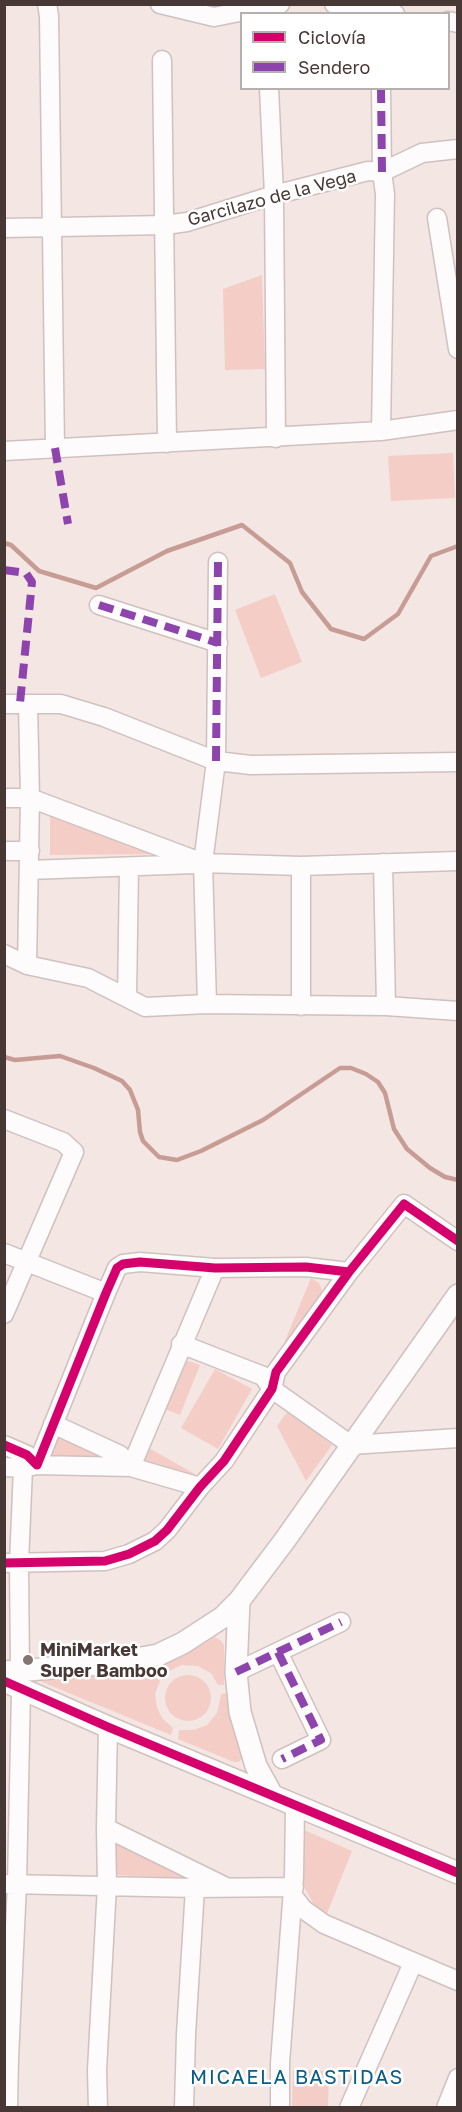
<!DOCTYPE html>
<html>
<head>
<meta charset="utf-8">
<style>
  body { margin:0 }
  #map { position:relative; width:462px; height:2112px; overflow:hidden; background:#f4e6e3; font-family:"Golos Text",sans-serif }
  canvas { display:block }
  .frame { position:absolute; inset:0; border:6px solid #473735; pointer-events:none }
  .legend { position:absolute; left:240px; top:12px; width:210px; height:78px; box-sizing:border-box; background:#fff; border:2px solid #b5afae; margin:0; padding:8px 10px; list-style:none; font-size:18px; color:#473735 }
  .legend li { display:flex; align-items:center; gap:12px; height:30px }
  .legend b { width:30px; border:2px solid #b5afae }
</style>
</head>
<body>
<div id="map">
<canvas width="462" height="2112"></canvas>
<div class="frame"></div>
<ul class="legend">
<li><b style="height:8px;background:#d6006c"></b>Ciclovía</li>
<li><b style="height:8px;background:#8e44ad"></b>Sendero</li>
</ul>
</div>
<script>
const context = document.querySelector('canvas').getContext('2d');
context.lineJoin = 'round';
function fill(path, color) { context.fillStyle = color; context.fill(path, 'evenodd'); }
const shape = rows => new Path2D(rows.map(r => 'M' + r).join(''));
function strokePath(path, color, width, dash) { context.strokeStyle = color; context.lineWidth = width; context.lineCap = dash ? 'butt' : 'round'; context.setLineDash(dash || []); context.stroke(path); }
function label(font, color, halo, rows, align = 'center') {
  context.font = font + ' "Golos Text",sans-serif'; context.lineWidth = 5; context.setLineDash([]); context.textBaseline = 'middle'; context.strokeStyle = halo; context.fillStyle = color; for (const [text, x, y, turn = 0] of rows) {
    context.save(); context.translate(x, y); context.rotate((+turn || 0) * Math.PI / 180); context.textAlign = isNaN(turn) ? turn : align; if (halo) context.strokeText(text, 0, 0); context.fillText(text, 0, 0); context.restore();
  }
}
const green = shape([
  [262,275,265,369,225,370,223,289],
  [453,453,455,498,391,501,388,456],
  [275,594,302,662,261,678,235,610],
  [50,812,167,854,50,855],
  [311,1278,319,1283,322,1290,321,1294,277,1360],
  [185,1360,200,1365,180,1415,165,1409],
  [215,1369,252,1389,218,1449,181,1428],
  [288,1411,332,1445,306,1481,277,1426],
  [57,1437,107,1459,49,1457],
  [147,1447,195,1474,194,1477,142,1463],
  [215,1637,220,1640,224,1645,224,1685,218,1685,211,1673,198,1666,181,1665,166,1673,158,1666,190,1652],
  [147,1670,160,1681,155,1694,157,1708,163,1719,173,1728,171,1735,42,1682,43,1679,116,1676],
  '165 1698a23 23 0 1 1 46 0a23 23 0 1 1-46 0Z',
  [227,1693,233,1728,239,1749,244,1758,238,1762,234,1762,178,1739,179,1730,194,1730,207,1725,217,1713,221,1694],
  [304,1830,352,1851,326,1916,313,1903,304,1887],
  [115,1842,188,1874,187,1878,115,1875],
  [293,2070,329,2071,328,2107,292,2107]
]);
const stream = shape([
  [4,543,11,545,39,571,96,588,167,551,242,525,290,563,302,592,331,629,364,639,398,614,431,556,458,546],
  [4,1057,15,1060,60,1056,94,1068,122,1081,130,1090,138,1110,140,1132,143,1141,159,1157,177,1160,201,1151,263,1120,340,1068,351,1068,366,1074,378,1082,385,1093,394,1129,407,1149,430,1168,445,1177,458,1180]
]);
const minor = shape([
  [47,4,49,16,55,448],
  [160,4,214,17,280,4],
  [334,4,395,14],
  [448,21,458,23],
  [162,60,167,443],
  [269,88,274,195,276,438],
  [437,218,458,349],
  [4,228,165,225,187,222,274,195,368,171,382,172,422,153,458,149],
  [381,431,385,194,382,172,381,88],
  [4,451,381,431,458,420],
  [99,605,218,643],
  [4,704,61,704,104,717,216,761,251,765,458,762],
  [4,798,30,798,203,863,301,866,458,861],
  [4,851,30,851],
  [383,863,386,1006],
  [29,870,195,864],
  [4,954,27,965,88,978,145,1007,207,1004,386,1006,458,1011],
  [27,965,30,798,28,704],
  [127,997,129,867],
  [207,1004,203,863,216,761,218,562],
  [301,1006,301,866],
  [4,1119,63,1142,74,1152,4,1314],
  [4,1253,106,1293],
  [181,1344,263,1376,272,1389,351,1445,458,1438],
  [53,1424,120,1455,131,1467,215,1268],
  [4,1445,27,1455,37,1465,106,1293,117,1268,123,1264,140,1262,215,1268,306,1267,349,1272],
  [4,1467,23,1468,37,1465,131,1467,200,1487],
  [4,1563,105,1561,129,1554,155,1541,167,1530,200,1487,224,1461,272,1389,276,1372,349,1272,404,1204,458,1241],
  [278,1652,321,1740,282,1759],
  [20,1670,19,1563,23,1468],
  [236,1672,341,1622],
  [106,1828,224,1886],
  [7,1884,195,1888,294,1887],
  [293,1896,303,1909,324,1924,458,1981],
  [8,2108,9,2059,17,1884,21,1690],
  [98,2108,97,2070,107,1885,106,1828,108,1727],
  [184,2108,186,2034,195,1888],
  [280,2108,280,2063,294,1876,295,1807],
  [349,2108,413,1963],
  [446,2108,458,2078]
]);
const tertiary = shape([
  [239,1601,236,1672,240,1712,256,1766,272,1795],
  [4,1672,113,1663,158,1655,183,1643,223,1617,239,1601,285,1540,458,1295],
  [4,1681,108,1727,458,1873]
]);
const quiet = shape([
  [381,88,382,172],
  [55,448,68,524],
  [4,570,26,573,32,582,20,703],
  [99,605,218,643],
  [216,761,218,562],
  [278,1652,321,1740,282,1759],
  [236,1672,341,1622]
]);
const cycleway = shape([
  [4,1445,27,1455,37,1465,106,1293,117,1268,123,1264,140,1262,215,1268,306,1267,349,1272],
  [4,1563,105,1561,129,1554,155,1541,167,1530,200,1487,224,1461,272,1389,276,1372,349,1272,404,1204,458,1241],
  [4,1681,108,1727,458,1873]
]);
const markers = [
  [28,1660,6,"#847472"]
];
const streetNames = [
  ["Garcilazo de la Vega",272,198,-15]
];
const poiNames = [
  ["MiniMarket",40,1650],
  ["Super Bamboo",40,1671]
];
const neighbourhoodNames = [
  ["MICAELA BASTIDAS",297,2078]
];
fill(green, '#f4cdc7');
strokePath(stream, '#c69c95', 4.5);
strokePath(minor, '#cfc1bf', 21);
strokePath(tertiary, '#cfc1bf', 24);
strokePath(minor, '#fdfbfb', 18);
strokePath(tertiary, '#fdfbfb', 21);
strokePath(quiet, '#8e44ad', 8, [15, 8]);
strokePath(cycleway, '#d6006c', 9);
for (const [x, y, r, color] of markers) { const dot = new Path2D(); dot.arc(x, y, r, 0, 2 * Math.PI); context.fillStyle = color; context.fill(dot); strokePath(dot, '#fff', 2); }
label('18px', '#473735', '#fff', streetNames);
label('bold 18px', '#473735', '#fff', poiNames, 'left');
context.letterSpacing = '1.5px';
label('20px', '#085e89', '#fff', neighbourhoodNames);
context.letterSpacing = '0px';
</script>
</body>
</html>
